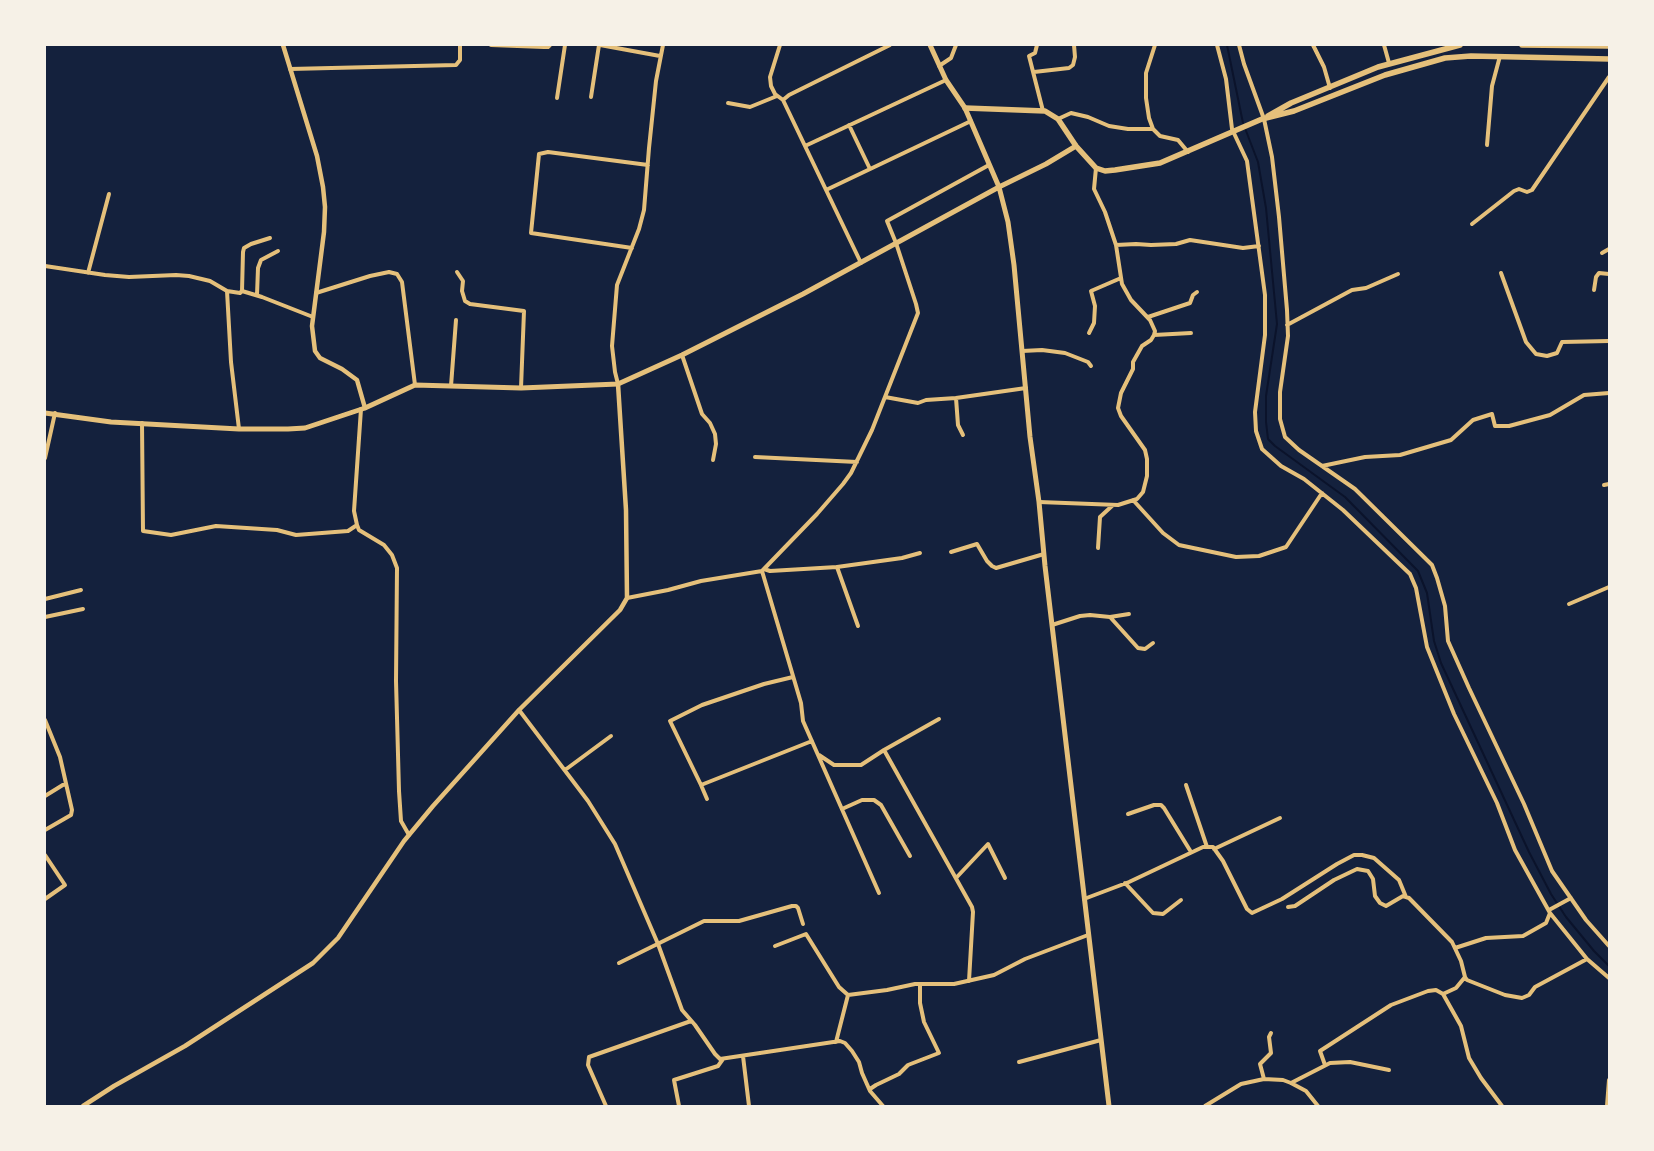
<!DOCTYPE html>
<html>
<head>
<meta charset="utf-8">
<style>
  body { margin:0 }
  #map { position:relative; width:1654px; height:1151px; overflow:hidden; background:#14213d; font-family:Quicksand,sans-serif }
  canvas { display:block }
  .frame { position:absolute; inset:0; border:46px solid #f6f1e7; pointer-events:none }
</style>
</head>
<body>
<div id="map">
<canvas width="1654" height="1151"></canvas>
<div class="frame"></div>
</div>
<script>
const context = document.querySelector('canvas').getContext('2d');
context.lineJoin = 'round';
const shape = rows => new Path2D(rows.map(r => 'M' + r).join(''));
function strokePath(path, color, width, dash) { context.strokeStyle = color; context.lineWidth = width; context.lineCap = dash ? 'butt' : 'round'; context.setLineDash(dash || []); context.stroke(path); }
const stream = shape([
  [1227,45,1243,123,1258,162,1266,208,1277,324,1266,396,1266,422,1268,439,1275,446,1345,497,1418,571,1427,593,1434,641,1441,663,1529,852,1551,894,1566,917,1594,951,1609,966]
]);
const minor = shape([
  [491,45,544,47,548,47,550,45],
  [600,45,660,56],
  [780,45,770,77,771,86,775,94,783,100],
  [1037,45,1035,53,1029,56,1043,111],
  [1155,45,1146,73,1146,98,1149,118,1153,129,1160,136,1178,140,1188,152],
  [1217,45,1226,79,1232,129,1247,161,1265,295,1265,335,1255,412,1256,431,1262,449,1281,466,1304,479,1343,510,1410,574,1416,588,1427,647,1454,714,1497,803,1515,850,1550,913,1587,959,1609,978],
  [1239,45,1244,64,1264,119,1272,157,1279,217,1287,310,1288,336,1280,392,1280,419,1285,437,1299,450,1355,489,1432,565,1437,578,1445,606,1448,641,1469,688,1524,804,1552,871,1586,920,1609,946],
  [1313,45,1324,67,1330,88],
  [1384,45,1389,63],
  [939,66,951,58,956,45],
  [290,69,456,65,460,60,460,45],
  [1034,72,1069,68,1073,65,1075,57,1074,45],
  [591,97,599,45],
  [557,98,565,45],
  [728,103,750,107,777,96],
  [1058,119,1071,113,1088,117,1109,126,1128,129,1153,129],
  [849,125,870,169],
  [1487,145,1492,86,1500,56],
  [805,146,946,80],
  [826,190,971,121],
  [1472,224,1514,191,1519,189,1527,192,1532,190,1609,77],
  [1116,245,1136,244,1151,245,1176,244,1190,240,1243,248,1259,246],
  [632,248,531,233,539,154,548,152,648,165],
  [1602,253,1609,249],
  [861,263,783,100,789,95,890,45],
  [45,266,105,275,129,277,176,275,189,276,210,281,227,291,240,293,242,291,243,252,244,248,251,244,270,238],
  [457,272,463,281,462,291,465,301,470,304,524,311,521,388],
  [88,273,109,194],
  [1501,273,1526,342,1536,354,1547,356,1557,353,1562,342,1609,341],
  [1594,290,1596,277,1599,273,1609,274],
  [227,291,231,362,239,429],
  [242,291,262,297,313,317],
  [316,293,370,276,389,272,397,274,402,282,415,385],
  [257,295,258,268,261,260,278,251],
  [1148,317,1190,303,1193,295,1197,292],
  [1287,325,1352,290,1366,288,1398,274],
  [1089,333,1094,323,1095,306,1091,291,1121,278],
  [1154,335,1191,333],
  [1022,351,1042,350,1065,353,1088,362,1091,366],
  [682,355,702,414,710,423,715,434,716,444,713,460],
  [618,384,615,372,612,346,617,285,639,229,644,210,649,148,656,81,663,45],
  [451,386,456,320],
  [885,397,918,403,926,400,956,398,958,425,963,435],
  [956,398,1026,388],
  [361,409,354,511,357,525,359,530,384,545,392,555,397,568,396,681,399,791,401,821,409,835],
  [142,423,143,531,171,535,216,526,277,530,296,535,348,531,357,525],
  [755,457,857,462],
  [45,458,55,413],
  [1322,466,1365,457,1400,455,1451,440,1473,420,1492,414,1495,426,1509,426,1550,415,1584,395,1609,393],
  [1604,485,1609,484],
  [1133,500,1163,533,1179,545,1236,557,1259,556,1286,547,1322,493],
  [1039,502,1118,505,1137,499,1143,492,1147,476,1147,459,1145,450,1121,416,1118,408,1121,393,1133,369,1133,362,1142,346,1151,340,1154,335,1155,331,1150,320,1131,300,1122,284,1116,245,1105,212,1094,189,1096,168],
  [1098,548,1100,517,1113,505],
  [951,552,977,544,987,561,992,566,996,568,1044,554],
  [837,567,858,626],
  [764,569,770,571,837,567,902,558,920,553],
  [762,571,801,703,803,721,879,893],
  [627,598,668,590,701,581,762,571,817,514,843,484,851,473,872,430,918,313,916,304,896,243,887,221,989,165],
  [45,599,81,590],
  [1569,604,1609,587],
  [45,617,83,609],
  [1110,617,1138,648,1145,649,1153,643],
  [1052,625,1080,616,1090,615,1110,617,1129,614],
  [519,710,588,801,615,844,658,944,682,1010,695,1025,715,1054,720,1059,840,1041,845,1043,852,1051,859,1062,862,1073,870,1091,883,1106],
  [45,720,60,757,72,810,71,815,45,830],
  [884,750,972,907,973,912,969,981],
  [819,755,834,765,861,765,884,750,939,719],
  [565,770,611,736],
  [701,785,670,721,702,705,764,684,793,677],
  [1186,785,1207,847],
  [45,796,66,783],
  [707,799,701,785,812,741],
  [842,809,862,800,874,800,881,805,910,856],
  [1128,814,1154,805,1161,805,1164,808,1191,852],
  [1214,849,1280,818],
  [45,855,65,885,45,899],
  [956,878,988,844,1005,878],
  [1125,883,1153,913,1163,914,1181,900],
  [1084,899,1129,882,1203,847,1213,847,1223,861,1247,909,1252,913,1282,899,1337,864,1354,855,1362,855,1374,858,1399,880,1406,897],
  [1288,907,1295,906,1334,880,1357,869,1368,871,1373,879,1375,896,1380,903,1386,906,1403,896,1409,898,1452,942,1461,961,1465,977,1467,980,1505,995,1522,998,1529,995,1535,987,1587,959],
  [1549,910,1571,898],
  [775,946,806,934,839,987,848,995],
  [1455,948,1486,938,1523,936,1546,923,1550,913],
  [619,963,704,921,739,921,792,906,796,906,798,908,803,924],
  [1443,994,1456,988,1465,977],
  [836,1042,848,995,887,990,915,984,954,984,994,975,1025,959,1088,935],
  [743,1056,749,1106],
  [1019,1062,1101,1040],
  [1325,1065,1320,1051,1391,1005,1428,991,1436,990,1443,994,1461,1026,1469,1058,1481,1078,1502,1106],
  [1264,1079,1260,1064,1271,1053,1269,1037,1271,1033],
  [1291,1083,1330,1063,1350,1062,1389,1070],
  [870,1089,876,1085,899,1074,908,1065,939,1053,924,1022,920,1003,920,984],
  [606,1106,588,1065,589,1057,691,1021],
  [679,1106,674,1080,718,1066,723,1059],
  [1205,1106,1241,1084,1264,1079,1283,1080,1291,1083,1306,1091,1318,1106],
  [1607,1106,1609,1080]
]);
const tertiary = shape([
  [283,45,317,156,323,187,325,207,324,232,312,326,315,351,320,358,342,369,357,380,365,408],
  [83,1106,114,1086,185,1046,313,963,338,938,404,841,433,806,519,710,620,610,627,598,626,510,618,384]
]);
const secondary = shape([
  [930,45,946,80,965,108,999,187,1008,222,1014,265,1030,437,1039,502,1045,566,1109,1106],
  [45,413,111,422,239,429,288,429,305,428,365,408,415,385,521,388,618,384,682,355,803,294,999,187,1046,164,1076,146]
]);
const primary = shape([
  [1522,45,1609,46],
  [965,108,1045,111,1058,119,1076,146,1096,168,1105,171,1115,170,1160,163,1262,119,1294,111,1385,75,1445,58,1471,56,1609,59],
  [1268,116,1291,103,1378,67,1460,45]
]);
strokePath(stream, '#0b132b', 2);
strokePath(minor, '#e5c07b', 4);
strokePath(tertiary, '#e5c07b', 4.5);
strokePath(secondary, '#e5c07b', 5);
strokePath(primary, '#e5c07b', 5.5);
</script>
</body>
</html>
